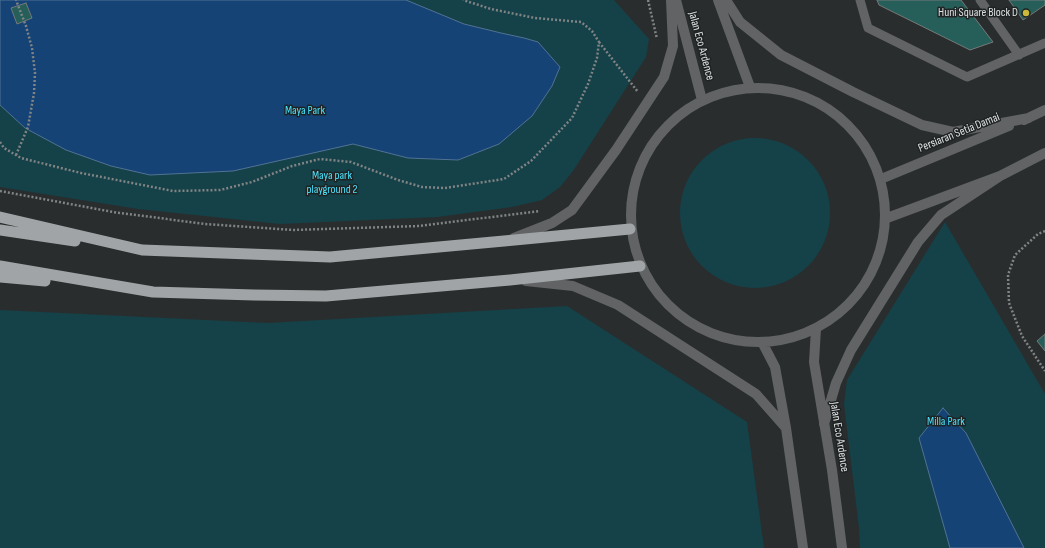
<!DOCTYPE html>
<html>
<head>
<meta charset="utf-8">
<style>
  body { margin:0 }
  canvas { display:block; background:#292d2d }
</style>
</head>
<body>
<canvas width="1045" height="548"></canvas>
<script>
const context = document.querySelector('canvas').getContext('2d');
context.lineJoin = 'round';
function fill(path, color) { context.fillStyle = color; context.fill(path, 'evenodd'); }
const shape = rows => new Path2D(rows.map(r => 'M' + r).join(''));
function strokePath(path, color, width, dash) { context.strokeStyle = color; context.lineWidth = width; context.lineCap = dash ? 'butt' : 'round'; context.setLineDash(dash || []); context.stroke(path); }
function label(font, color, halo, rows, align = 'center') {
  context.font = font + ' "Sofia Sans Condensed",sans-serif'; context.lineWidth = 3; context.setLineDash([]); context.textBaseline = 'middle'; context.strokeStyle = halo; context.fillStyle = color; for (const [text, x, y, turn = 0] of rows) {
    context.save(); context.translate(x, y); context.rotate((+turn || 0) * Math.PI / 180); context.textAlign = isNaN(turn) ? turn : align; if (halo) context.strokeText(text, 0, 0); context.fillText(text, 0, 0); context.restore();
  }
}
const green = shape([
  [0,0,614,0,649,39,646,57,573,171,560,187,542,200,512,207,437,217,280,224,138,209,0,187],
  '680 213a75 75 0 1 1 150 0a75 75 0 1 1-150 0Z',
  [945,222,1045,394,1045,548,860,548,859,528,844,404,847,380],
  [567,306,747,422,764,548,0,548,0,310,268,323]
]);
const water = shape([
  [0,0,406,0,464,24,501,33,524,38,538,42,560,67,552,86,532,116,499,144,458,160,408,158,353,144,233,171,150,175,111,166,66,150,25,128,0,105,0,0],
  [943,408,966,433,1024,548,950,548,919,438,943,408]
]);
const building = shape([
  [877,0,961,0,993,42,970,50,879,5,877,0],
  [1009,0,1045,0,1045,5,1023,20,1009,0],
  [26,3,32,18,17,24,11,8,26,3],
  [1045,334,1045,351,1037,341,1045,334]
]);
const path = shape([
  [648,0,657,39],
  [599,42,638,92],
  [0,142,4,148,21,158,81,173,173,191,220,190,252,182,292,166,320,159,351,162,398,180,422,187,445,188,504,179,531,161,572,118,588,84,597,58,599,42,592,31,581,22,535,18,491,9,463,0],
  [16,155,28,127,34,93,35,73,32,48,26,26,16,0],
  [0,191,113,212,205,224,293,230,419,226,540,211],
  [1045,231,1038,234,1015,255,1008,275,1009,303,1022,336,1045,371]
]);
const service = shape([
  [860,0,868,28,967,77,1045,43],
  [980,0,1019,55]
]);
const tertiary = shape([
  [676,0,702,100],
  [718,0,750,87],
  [726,0,740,22,781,55,853,92,922,125,953,132,1029,118],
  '631 215a127 127 0 1 1 254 0a127 127 0 1 1-254 0Z',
  [1024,120,1045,110],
  [881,179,1009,126],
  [887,218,1000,176,1045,153],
  [514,238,552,223,572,210,616,150,664,77,673,46,671,0],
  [526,281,573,286,618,305,756,394,786,428],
  [816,329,814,362,832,470,842,548],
  [762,342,775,367,786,428,803,548],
  [824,424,836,383,851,350,918,242,941,215,1000,176]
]);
const trunk = shape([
  [0,217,142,250,330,257,504,241,630,229],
  [0,230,75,241],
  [0,266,153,292,254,295,326,296,510,280,640,266],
  [0,277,45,281]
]);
const markers = [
  [1026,13,4,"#cbb939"]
];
const poiNames = [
  ["Huni Square Block D",1018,13]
];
const streetNames = [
  ["Jalan Eco Ardence",701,46,75],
  ["Persiaran Setia Damai",959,133,-22],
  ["Jalan Eco Ardence",839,437,81]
];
const parkNames = [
  ["Maya Park",305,111],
  ["Maya park",332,176],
  ["playground 2",332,190],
  ["Milla Park",946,422]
];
fill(green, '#154148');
fill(water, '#154375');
strokePath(water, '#517295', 1);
fill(building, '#265e59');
strokePath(building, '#757979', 1);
strokePath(path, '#818485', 2.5, [2, 2]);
strokePath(service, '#616364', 9);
strokePath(tertiary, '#616364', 10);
strokePath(trunk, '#a0a4a6', 11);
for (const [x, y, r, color] of markers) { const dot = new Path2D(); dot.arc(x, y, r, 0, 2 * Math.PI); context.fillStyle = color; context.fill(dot); strokePath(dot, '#1f2324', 1.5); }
label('12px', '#dee0e1', '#1f2324', poiNames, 'right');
label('12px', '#dee0e1', '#1f2324', streetNames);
label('12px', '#49e2fa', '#1f2324', parkNames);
</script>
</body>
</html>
